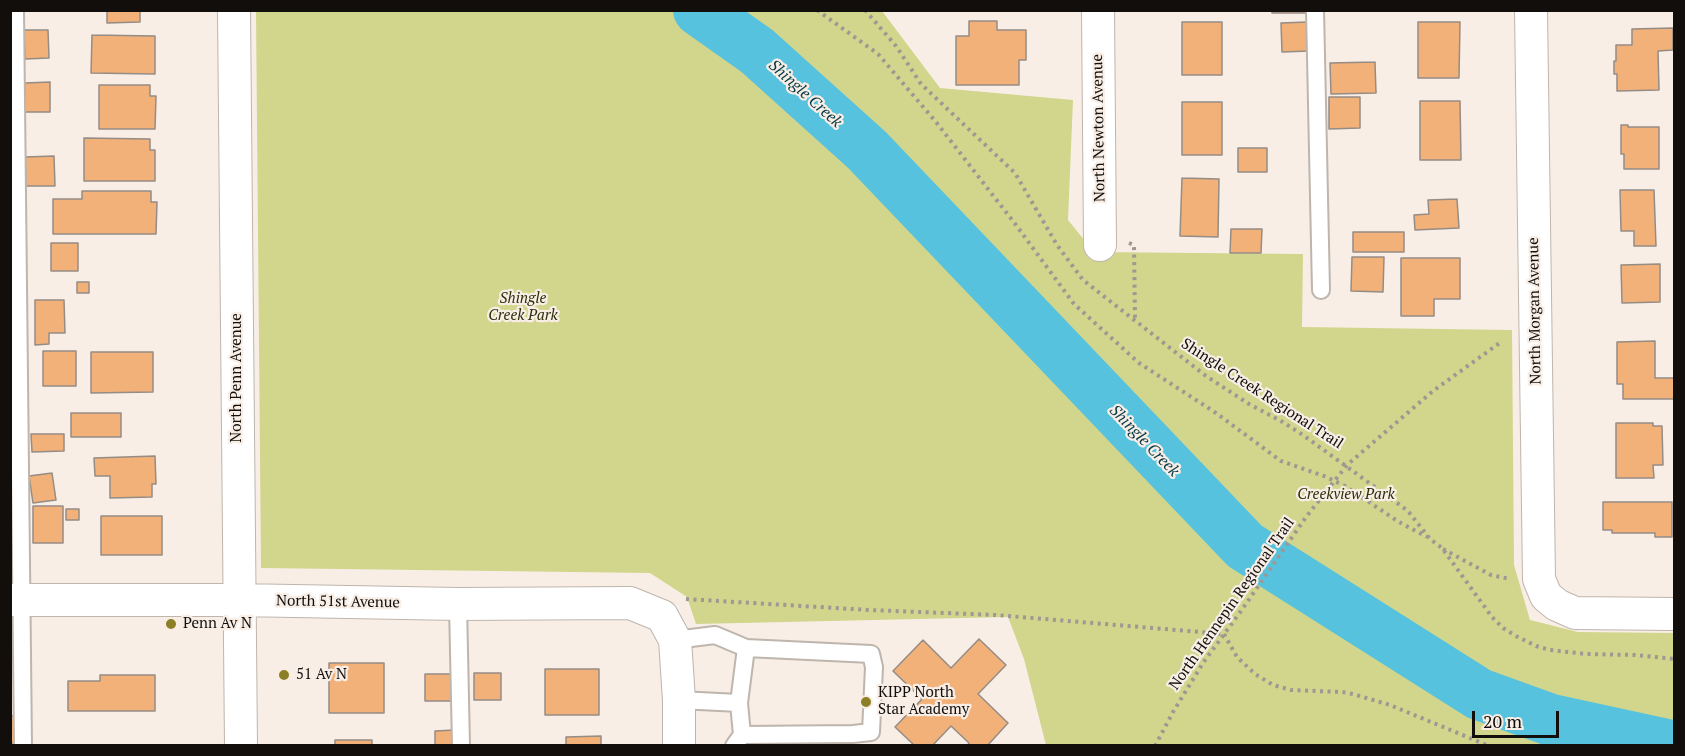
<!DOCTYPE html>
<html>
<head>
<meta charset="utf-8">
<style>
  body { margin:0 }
  #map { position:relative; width:1685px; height:756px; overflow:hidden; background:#f8eee6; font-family:"PT Serif",serif }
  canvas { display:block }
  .frame { position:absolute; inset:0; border:12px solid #110e0c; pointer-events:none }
  .scale { position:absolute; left:1472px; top:711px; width:87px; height:27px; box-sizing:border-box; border:3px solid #110e0c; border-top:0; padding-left:8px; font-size:18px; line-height:21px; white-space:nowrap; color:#110e0c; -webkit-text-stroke:4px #f8eee6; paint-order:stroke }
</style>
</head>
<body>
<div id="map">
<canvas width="1685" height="756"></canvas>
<div class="frame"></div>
<div class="scale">20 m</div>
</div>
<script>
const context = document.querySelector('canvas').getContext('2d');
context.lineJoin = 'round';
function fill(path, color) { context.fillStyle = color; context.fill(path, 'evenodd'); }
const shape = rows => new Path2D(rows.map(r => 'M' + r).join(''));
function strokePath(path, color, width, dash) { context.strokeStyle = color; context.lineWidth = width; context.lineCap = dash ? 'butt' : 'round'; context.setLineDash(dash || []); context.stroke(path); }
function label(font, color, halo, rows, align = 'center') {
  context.font = font + ' "PT Serif",serif'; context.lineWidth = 4.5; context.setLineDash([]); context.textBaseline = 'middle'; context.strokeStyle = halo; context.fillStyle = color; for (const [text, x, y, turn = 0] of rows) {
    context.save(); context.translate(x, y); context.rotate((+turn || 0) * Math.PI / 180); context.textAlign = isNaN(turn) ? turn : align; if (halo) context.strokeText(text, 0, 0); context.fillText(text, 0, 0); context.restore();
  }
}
const green = shape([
  [256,11,882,11,940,88,1073,100,1068,220,1094,252,1303,254,1302,327,1512,330,1514,565,1530,620,1578,632,1674,633,1674,745,1046,745,1024,659,1008,617,696,624,687,597,650,573,261,568]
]);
const river = shape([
  [699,10,757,51,867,150,1245,546,1479,694,1551,720,1671,746]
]);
const building = shape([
  [107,10,140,10,140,22,107,23,107,10],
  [1272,10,1310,10,1310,13,1272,13,1272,10],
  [969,21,997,21,997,30,1026,30,1026,60,1019,60,1019,85,956,85,956,36,969,36,969,21],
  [1182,22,1222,22,1222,75,1182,75,1182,22],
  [1308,22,1309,51,1282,52,1281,23,1308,22],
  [1418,22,1460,22,1459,78,1418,78,1418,22],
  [1673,28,1673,50,1658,51,1659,90,1617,91,1617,74,1614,74,1614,61,1616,61,1616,45,1632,45,1632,29,1673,28],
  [24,30,48,30,49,58,25,59,24,30],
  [92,35,155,36,155,74,91,73,92,35],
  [1375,62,1376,93,1331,94,1330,63,1375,62],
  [50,82,50,112,25,112,25,83,50,82],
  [99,85,150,85,150,96,156,96,155,129,99,129,99,85],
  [1329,97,1360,97,1360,128,1329,129,1329,97],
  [1420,101,1460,101,1461,160,1420,160,1420,101],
  [1182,102,1222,102,1222,155,1182,155,1182,102],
  [1621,125,1628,125,1628,127,1659,127,1659,169,1624,169,1624,154,1621,154,1621,125],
  [84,138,150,139,150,150,155,150,155,181,84,181,84,138],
  [1238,148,1267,148,1267,172,1238,172,1238,148],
  [54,156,55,186,26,186,25,157,54,156],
  [1182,178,1219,179,1218,237,1180,236,1182,178],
  [1620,190,1654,190,1656,246,1634,246,1634,231,1621,231,1620,190],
  [82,191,151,191,151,202,157,202,156,234,53,234,53,199,82,199,82,191],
  [1457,199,1459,228,1415,230,1414,215,1429,214,1428,200,1457,199],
  [1231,229,1262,229,1261,253,1230,253,1231,229],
  [1353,232,1404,232,1404,252,1353,252,1353,232],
  [51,243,78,243,78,271,51,271,51,243],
  [1352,257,1384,257,1383,292,1351,291,1352,257],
  [1401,258,1460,258,1460,299,1434,299,1434,316,1401,316,1401,258],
  [1660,264,1660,302,1622,303,1621,265,1660,264],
  [77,282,89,282,89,293,77,293,77,282],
  [35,300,64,300,65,333,49,333,49,344,35,345,35,300],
  [1655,341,1655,378,1674,378,1674,399,1623,399,1623,384,1617,384,1617,342,1655,341],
  [43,351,76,351,76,386,43,386,43,351],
  [91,352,153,352,153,392,91,393,91,352],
  [71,413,121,413,121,437,71,437,71,413],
  [1616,423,1653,423,1653,426,1662,426,1663,465,1653,465,1654,478,1616,478,1616,423],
  [31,434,64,434,64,451,32,452,31,434],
  [155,456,156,484,152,484,152,497,110,498,110,476,95,476,94,458,155,456],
  [52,473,56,500,33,503,29,476,52,473],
  [1603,502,1672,502,1672,537,1655,537,1655,533,1612,533,1612,530,1603,530,1603,502],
  [33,506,63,506,63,543,33,543,33,506],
  [66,509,79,509,79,520,66,520,66,509],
  [101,516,162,516,162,555,101,555,101,516],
  [979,639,1006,665,978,694,1008,723,987,746,967,746,969,743,951,726,932,746,915,746,895,727,922,699,893,671,923,640,951,668,979,639],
  [329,663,384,663,384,713,329,713,329,663],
  [545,669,599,669,599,715,545,715,545,669],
  [474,673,501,673,501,700,474,700,474,673],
  [425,674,454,674,454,701,425,701,425,674],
  [100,675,155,675,155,711,68,711,68,681,100,681,100,675],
  [10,716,15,716,15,743,10,743,10,716],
  [455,730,455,746,435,746,435,731,455,730],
  [601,736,601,746,566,746,566,737,601,736],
  [335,740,372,740,372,746,335,746,335,740]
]);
const path = shape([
  [817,10,878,54,936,122,1016,225,1074,304,1139,363,1216,413,1281,461,1324,476,1345,486,1399,522,1427,537],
  [865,10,896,46,921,84,1015,173,1057,245,1083,280,1206,376,1249,404,1281,421,1303,435,1408,511,1430,539,1442,548,1492,617,1503,628,1516,636,1536,646,1550,650,1586,654,1635,655,1674,659],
  [1129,243,1134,245,1135,319],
  [1443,549,1491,575,1510,579],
  [686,599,869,610,996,615,1224,634],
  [1224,634,1237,657,1255,674,1273,685,1291,690,1342,692,1353,694,1390,705,1489,746],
  [1155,746,1173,712,1203,663,1241,611,1306,517,1347,465,1433,391,1501,342]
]);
const service = shape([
  [15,10,23,746],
  [1315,10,1321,290],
  [458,604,461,746],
  [675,640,715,635,746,648,871,654,874,667,871,732,853,734,742,735,734,746],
  [679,700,739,703,742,735],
  [739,703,746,648]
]);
const minor = shape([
  [234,10,241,746],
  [1098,10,1100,245],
  [1531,10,1539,579,1546,596,1557,605,1575,613,1674,614],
  [10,600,239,600,458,604,630,603,662,616,675,640,679,700,679,746]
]);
const markers = [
  [171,624,6,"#8c7f26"],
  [284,675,6,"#8c7f26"],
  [866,702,6,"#8c7f26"]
];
const streetNames = [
  ["North Newton Avenue",1099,128,-91],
  ["North Morgan Avenue",1535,311,-91],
  ["North Penn Avenue",237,378,-90],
  ["Shingle Creek Regional Trail",1262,394,33],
  ["North 51st Avenue",338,602,1],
  ["North Hennepin Regional Trail",1232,604,-55]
];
const parkNames = [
  ["Shingle",523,299],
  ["Creek Park",523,316],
  ["Creekview Park",1346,495]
];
const poiNames = [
  ["Penn Av N",183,624],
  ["51 Av N",296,675],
  ["KIPP North",878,693],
  ["Star Academy",878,710]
];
const waterNames = [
  ["Shingle Creek",805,94,42],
  ["Shingle Creek",1144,441,46]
];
fill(green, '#d1d68c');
strokePath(river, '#56c2de', 52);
fill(building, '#f2b178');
strokePath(building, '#958c85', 1.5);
strokePath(service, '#beb5ad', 20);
strokePath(minor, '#beb5ad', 34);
strokePath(path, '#9f9792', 4, [3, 4.5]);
strokePath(service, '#fff', 16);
strokePath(minor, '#fff', 32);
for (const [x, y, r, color] of markers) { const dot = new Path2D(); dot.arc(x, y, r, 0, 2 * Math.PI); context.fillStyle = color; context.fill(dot); strokePath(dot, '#f8eee6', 2); }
label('15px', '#110e0c', '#f8eee6', streetNames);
label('italic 15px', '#2e2f0b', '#f8eee6', parkNames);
label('15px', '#110e0c', '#f8eee6', poiNames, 'left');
label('italic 16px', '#093c48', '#f8eee6', waterNames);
</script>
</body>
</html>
